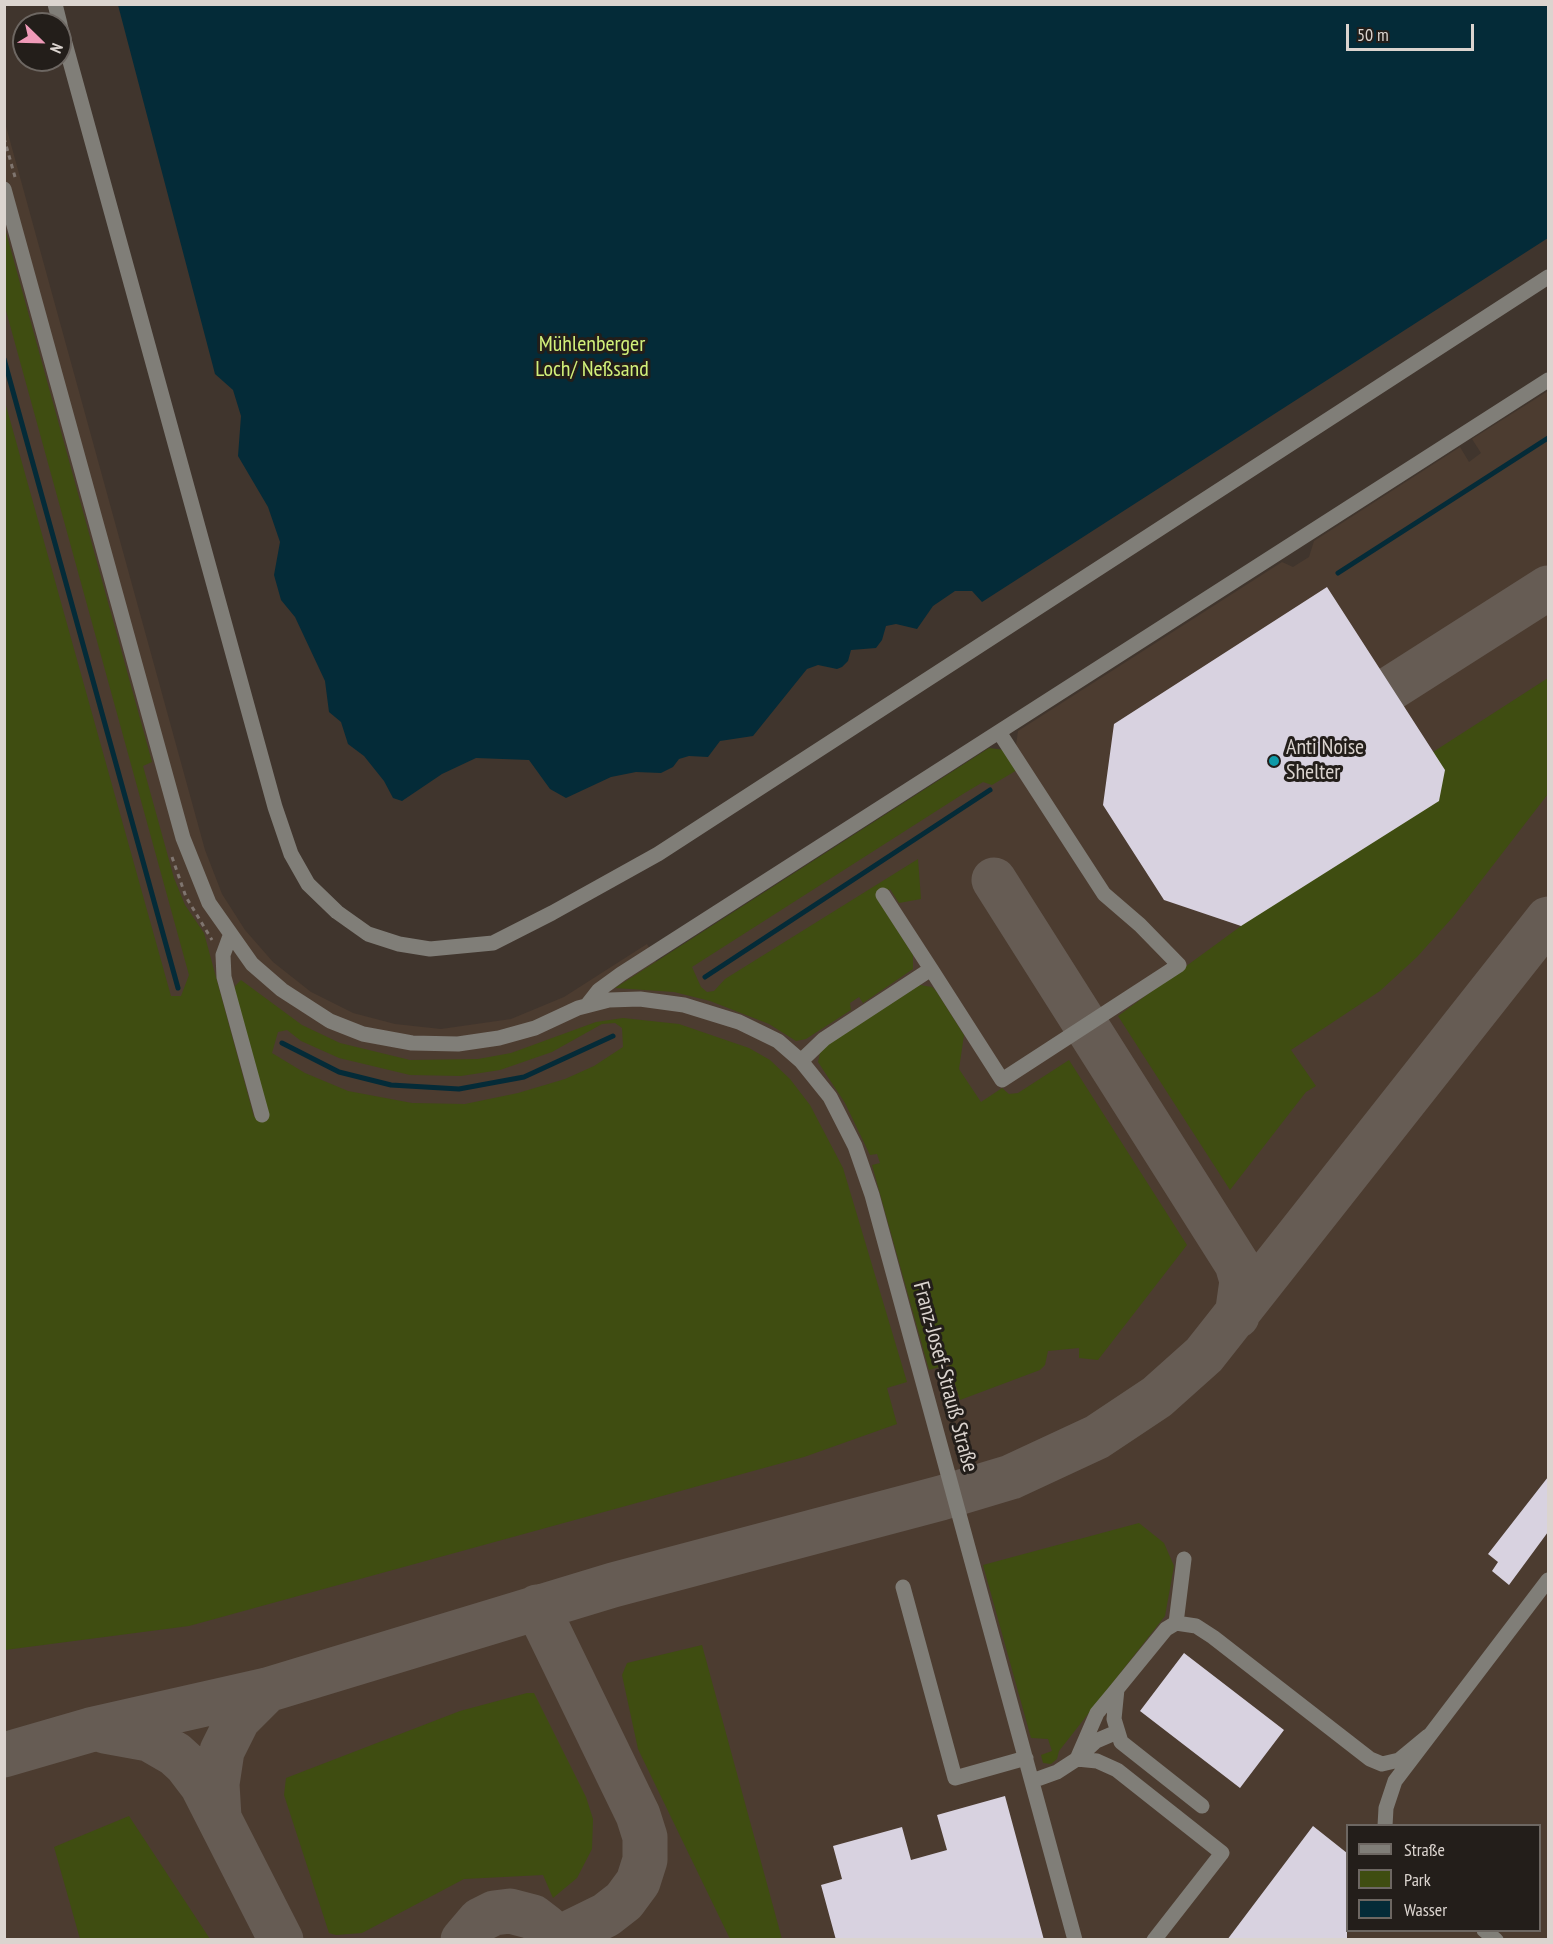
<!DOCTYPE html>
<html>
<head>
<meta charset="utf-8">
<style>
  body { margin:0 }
  #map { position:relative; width:1553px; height:1944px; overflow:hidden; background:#40352d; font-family:"PT Sans Narrow",sans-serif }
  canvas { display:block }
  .frame { position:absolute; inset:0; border:6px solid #dbd4cf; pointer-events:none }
  .legend { position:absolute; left:1346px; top:1824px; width:195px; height:108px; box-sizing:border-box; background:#231e1a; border:2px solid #6d6762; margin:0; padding:8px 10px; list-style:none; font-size:18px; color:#dbd4cf }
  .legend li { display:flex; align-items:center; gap:12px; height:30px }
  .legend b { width:30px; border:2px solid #6d6762 }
  .north { position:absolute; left:12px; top:12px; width:60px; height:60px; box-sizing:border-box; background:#231e1a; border:2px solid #6d6762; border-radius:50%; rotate:113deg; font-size:16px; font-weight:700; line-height:24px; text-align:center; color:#dbd4cf }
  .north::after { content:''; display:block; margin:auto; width:21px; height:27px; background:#ef9ab8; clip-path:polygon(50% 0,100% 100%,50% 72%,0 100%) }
  .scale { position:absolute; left:1346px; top:24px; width:128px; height:27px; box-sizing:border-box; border:3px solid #dbd4cf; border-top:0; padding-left:8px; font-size:18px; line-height:21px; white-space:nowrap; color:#dbd4cf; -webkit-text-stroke:4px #231e1a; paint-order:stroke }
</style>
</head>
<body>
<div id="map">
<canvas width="1553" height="1944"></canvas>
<div class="frame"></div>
<ul class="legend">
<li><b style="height:8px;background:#807e78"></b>Straße</li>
<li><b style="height:16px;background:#3f4d11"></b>Park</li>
<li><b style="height:16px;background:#042b38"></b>Wasser</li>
</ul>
<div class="north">N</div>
<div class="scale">50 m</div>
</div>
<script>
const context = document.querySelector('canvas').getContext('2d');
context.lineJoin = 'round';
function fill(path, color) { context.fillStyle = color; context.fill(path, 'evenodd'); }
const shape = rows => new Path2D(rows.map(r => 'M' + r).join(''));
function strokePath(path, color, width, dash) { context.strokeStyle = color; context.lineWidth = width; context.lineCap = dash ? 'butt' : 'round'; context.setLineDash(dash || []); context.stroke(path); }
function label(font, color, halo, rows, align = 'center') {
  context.font = font + ' "PT Sans Narrow",sans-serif'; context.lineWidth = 6; context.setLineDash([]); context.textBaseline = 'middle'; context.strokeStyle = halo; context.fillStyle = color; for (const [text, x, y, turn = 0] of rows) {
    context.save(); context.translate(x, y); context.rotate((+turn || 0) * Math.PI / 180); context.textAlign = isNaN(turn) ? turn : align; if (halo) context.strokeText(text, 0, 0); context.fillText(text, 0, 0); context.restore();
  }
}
const built = shape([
  [4,119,205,850,222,894,245,930,273,962,311,992,353,1013,395,1024,441,1029,511,1019,564,997,647,944,657,963,1003,754,1016,745,1018,731,1282,562,1293,567,1309,557,1314,541,1460,447,1469,462,1481,453,1472,439,1548,391,1548,1939,5,1939],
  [1348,1826,1540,1826,1540,1930,1348,1930]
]);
const green = shape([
  [4,225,152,762,143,766,174,878,185,905,204,933,254,1117,267,1114,235,993,235,986,241,980,302,1025,340,1043,410,1060,478,1059,511,1053,596,1022,623,1018,679,1024,749,1048,770,1060,790,1079,810,1105,843,1168,907,1382,887,1388,897,1424,804,1457,189,1626,5,1650,5,402,171,996,181,996,189,975,5,307],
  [615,1023,622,1028,623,1047,594,1066,565,1079,518,1093,465,1104,412,1103,348,1091,305,1073,272,1053,278,1032,287,1030,301,1041,339,1058,410,1075,461,1076,500,1070,552,1052,602,1024],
  [1548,678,1548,794,1453,917,1417,957,1380,991,1291,1050,1316,1086,1306,1092,1230,1190,1118,1016,1241,926,1433,752],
  [989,748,1005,750,1017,770,992,785,983,782,963,794,692,967,701,987,707,992,714,991,725,979,918,859,921,899,899,903,890,889,877,898,913,955,913,969,863,1003,859,997,850,1003,851,1010,806,1039,796,1041,769,1024,710,1001,674,992,615,988],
  [920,985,932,987,936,991,964,1035,959,1069,981,1102,1002,1088,1009,1094,1018,1093,1069,1060,1187,1245,1098,1360,1079,1358,1079,1348,1048,1351,1045,1365,1040,1370,960,1400,949,1364,929,1370,872,1165,880,1163,877,1154,870,1155,845,1103,818,1062,821,1049],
  [1139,1523,1164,1543,1174,1566,1165,1616,1059,1751,1057,1759,1051,1764,1043,1763,1041,1755,1052,1751,1048,1739,1031,1738,983,1565],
  [702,1645,782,1939,730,1939,638,1749,622,1675,627,1663],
  [527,1693,534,1693,586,1797,593,1819,592,1849,577,1878,553,1898,543,1875,464,1879,362,1933,336,1935,329,1933,284,1795,286,1778,460,1711],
  [129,1816,210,1939,80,1939,54,1847]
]);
const water = shape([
  [118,5,1548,5,1548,238,982,602,972,591,955,591,933,606,917,629,896,624,886,626,882,640,876,648,851,650,848,661,842,667,837,669,818,665,807,669,753,736,720,741,708,757,689,756,679,759,673,767,661,773,636,772,611,777,566,798,550,789,529,760,476,758,442,774,402,801,393,798,384,781,364,756,348,744,341,722,329,712,325,681,295,617,281,600,274,575,280,542,268,507,238,456,241,416,233,390,215,374]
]);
const stream = shape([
  [4,359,178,988],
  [1338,573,1548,438],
  [705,977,990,790],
  [282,1043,339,1072,391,1085,459,1089,524,1077,613,1036]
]);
const taxiway = shape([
  [1341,720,1548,588],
  [994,880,1237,1264,1242,1281,1237,1316],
  [537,1607,638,1815,645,1837,645,1860,638,1882,624,1901,606,1915,555,1940],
  [105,1731,149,1739,175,1754,186,1764,202,1785,281,1940],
  [4,1755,90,1730,267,1690,613,1585,941,1498,1011,1477,1097,1437,1157,1397,1204,1355,1548,919],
  [219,1817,217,1784,222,1751,238,1719,267,1690],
  [463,1940,480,1920,494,1913,510,1911,533,1917,546,1927,554,1940]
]);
const building = shape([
  [1327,587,1445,770,1439,801,1241,926,1164,900,1103,805,1114,724],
  [1548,1477,1548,1532,1509,1585,1492,1571,1498,1562,1488,1554],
  [1184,1653,1284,1730,1240,1788,1140,1711],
  [1005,1796,1044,1940,836,1940,821,1885,842,1879,833,1846,902,1827,911,1860,947,1850,937,1815],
  [1313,1826,1347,1853,1347,1940,1227,1940]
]);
const path = shape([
  [4,138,15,177],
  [172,857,186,897,212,940]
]);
const minor = shape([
  [55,4,60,24],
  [60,25,275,807,291,854,308,884,337,912,368,934,399,944,430,949,493,943,552,913,658,854,1548,277],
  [4,189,183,838,209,903,252,964,282,990,330,1021,363,1034,412,1043,458,1044,499,1038,535,1028,578,1008,609,1000,640,999,684,1005,739,1022,778,1041,801,1061,830,1097,855,1146,872,1195,1075,1940],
  [883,895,931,969],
  [230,936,223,955,224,977,262,1115],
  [588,1004,599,990,621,974,1548,380],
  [801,1061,824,1039,931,969,1002,1080,1179,965,1140,925,1104,894,999,732],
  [903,1587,955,1778,1026,1758],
  [1176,1623,1184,1559],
  [1081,1755,1096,1741,1117,1732],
  [1077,1759,1097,1713,1117,1689],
  [1032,1781,1057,1772,1077,1759,1097,1761,1117,1770,1222,1853,1154,1940],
  [1202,1806,1121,1742,1114,1719,1117,1689,1166,1629,1176,1623,1196,1626,1213,1637,1370,1759,1382,1764,1399,1760,1428,1736],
  [1385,1826,1386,1808,1395,1781,1548,1580],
  [1484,1930,1496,1940]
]);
const markers = [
  [1274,761,6,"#0f9aa8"]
];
const parkNames = [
  ["Mühlenberger",592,345],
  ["Loch/ Neßsand",592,370]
];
const poiNames = [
  ["Anti Noise",1286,748],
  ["Shelter",1286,773]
];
const streetNames = [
  ["Franz-Josef-Strauß Straße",945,1377,75]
];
fill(built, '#4c3c30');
fill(green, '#3f4d11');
fill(water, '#042b38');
strokePath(stream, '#042b38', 5);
strokePath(taxiway, '#665c54', 45);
fill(building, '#d8d2e0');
strokePath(path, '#7f756f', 3, [4.5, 4.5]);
strokePath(minor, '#807e78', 15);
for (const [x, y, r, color] of markers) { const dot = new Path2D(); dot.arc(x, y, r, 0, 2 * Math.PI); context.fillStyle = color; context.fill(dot); strokePath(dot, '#231e1a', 2); }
label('22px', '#d2f07a', '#231e1a', parkNames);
label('22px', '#dbd4cf', '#231e1a', poiNames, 'left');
label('22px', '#dbd4cf', '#231e1a', streetNames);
</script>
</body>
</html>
